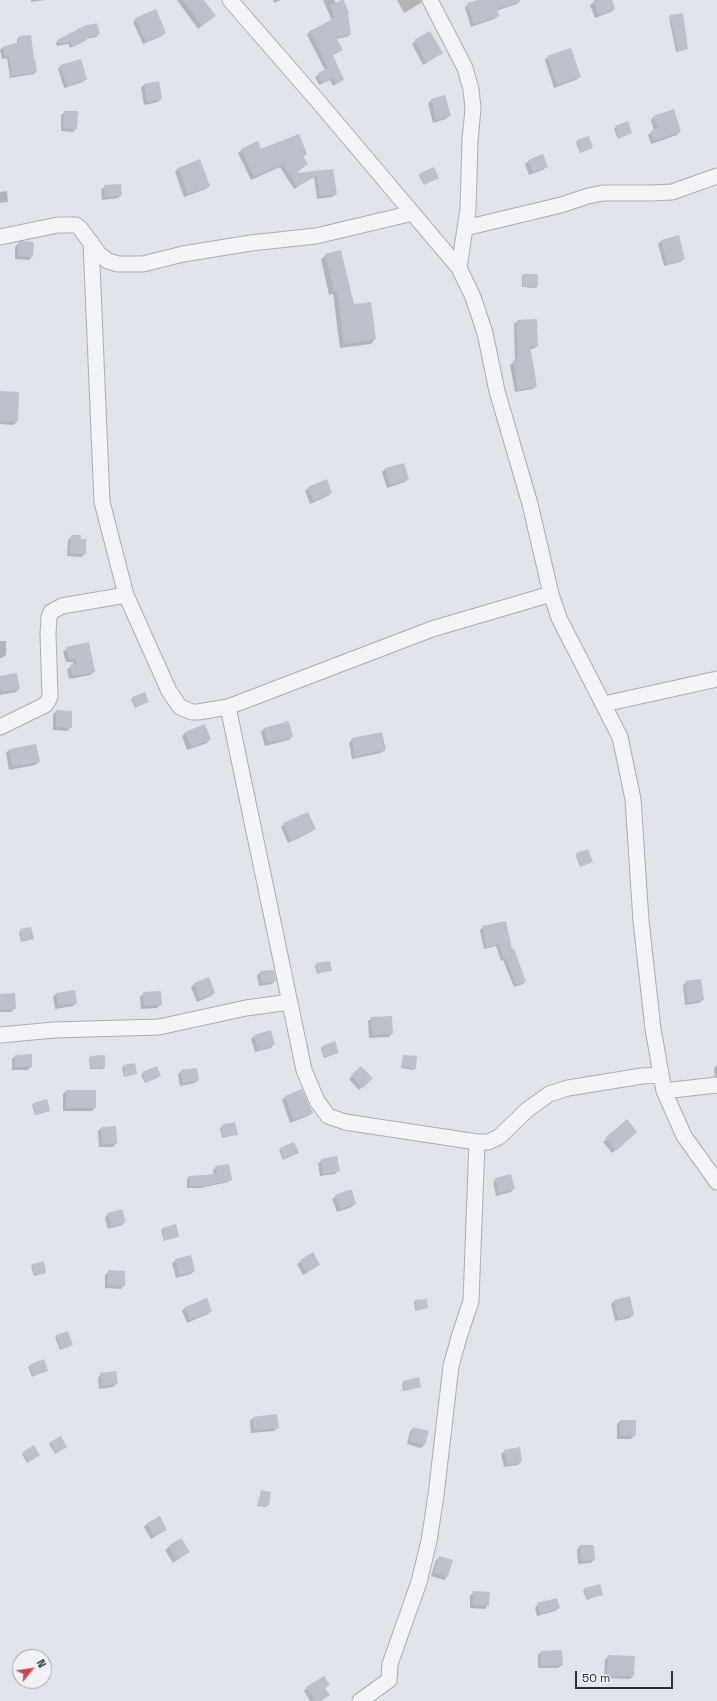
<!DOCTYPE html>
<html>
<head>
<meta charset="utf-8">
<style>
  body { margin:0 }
  #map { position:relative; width:717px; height:1701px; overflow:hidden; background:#e0e3e9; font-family:"Space Grotesk",sans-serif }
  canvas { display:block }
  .north { position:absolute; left:12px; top:1649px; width:40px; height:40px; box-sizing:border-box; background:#f0f2f6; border:1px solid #a0a4ad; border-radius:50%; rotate:60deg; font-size:11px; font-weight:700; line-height:16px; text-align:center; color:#292f40 }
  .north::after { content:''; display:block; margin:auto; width:14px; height:18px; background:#cc474c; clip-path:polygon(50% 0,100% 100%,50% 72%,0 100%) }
  .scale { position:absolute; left:575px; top:1671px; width:98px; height:18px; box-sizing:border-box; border:2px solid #292f40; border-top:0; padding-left:5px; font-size:12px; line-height:14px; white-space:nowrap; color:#292f40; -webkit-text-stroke:3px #f0f2f6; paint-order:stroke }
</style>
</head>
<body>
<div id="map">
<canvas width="717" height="1701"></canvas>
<div class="north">N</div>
<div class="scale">50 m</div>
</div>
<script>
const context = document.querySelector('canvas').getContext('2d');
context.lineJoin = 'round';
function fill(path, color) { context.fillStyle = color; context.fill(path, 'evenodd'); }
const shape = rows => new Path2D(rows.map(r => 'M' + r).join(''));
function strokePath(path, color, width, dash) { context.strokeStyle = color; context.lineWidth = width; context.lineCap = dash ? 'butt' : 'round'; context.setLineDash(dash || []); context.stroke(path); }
const shadow = shape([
  [31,0,46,0,31,2],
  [177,0,203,0,211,19,198,29],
  [273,0,281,0,274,3],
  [323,0,334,0,347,16,350,34,347,37,336,39,342,50,332,56,343,80,333,86,330,80,319,85,315,77,325,70,307,35,310,31,332,21],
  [397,0,421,0,421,3,404,13],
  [481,0,520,0,520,1,517,4,496,11,498,16,494,19,471,27,465,8,468,4],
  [597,0,611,0,614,9,611,12,595,18,590,5],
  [671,16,686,49,685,50,676,52,669,17],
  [136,19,165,33,162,36,143,44,133,22],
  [99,34,96,37,85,39,83,42,70,48,68,44,57,46,56,43,58,41],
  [19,37,36,72,34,74,10,78,7,58,2,59,0,50,2,48,17,44,17,39],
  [415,41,442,53,423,65,412,44],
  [548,57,580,77,576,80,554,88,545,60],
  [61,66,86,79,83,82,64,88,58,69],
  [144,85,161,99,158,102,144,105,141,88],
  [431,100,449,116,446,119,433,123,428,103],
  [65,112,76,129,73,132,61,131,61,115],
  [654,116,680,132,677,135,651,144,648,135,654,131,651,120],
  [627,123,631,133,618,139,614,129],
  [578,141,592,148,580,153,576,142],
  [242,150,306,154,303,157,304,167,294,175,332,170,336,194,332,197,317,199,314,177,294,189,280,167,251,180,238,153],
  [199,161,209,186,206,189,184,197,175,172,178,168],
  [529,161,547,166,543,170,529,175,525,164],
  [420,174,438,178,424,185,419,175],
  [105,186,121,195,118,198,102,200,101,190],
  [7,191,8,202,0,203,0,192],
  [662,240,684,259,680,262,664,266,658,244],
  [19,243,33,243,32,257,29,260,15,259,15,247],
  [326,255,353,305,375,339,371,344,340,348,333,294,329,295,321,259],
  [524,275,537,286,536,288,522,287,522,276],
  [518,321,537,346,533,349,530,349,536,386,533,389,515,392,510,365,515,361,514,324],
  [0,393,17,422,13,425,0,424],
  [385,469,408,479,405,482,387,488,382,472],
  [326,481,331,493,328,496,310,504,305,491,308,488],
  [71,536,85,553,82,557,67,556,68,540],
  [0,641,6,641,6,655,2,658,0,658],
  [67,648,94,671,91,675,69,679,67,669,73,666,73,662,66,662,63,652],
  [17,674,19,689,16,692,0,695,0,677],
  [133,698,147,702,135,708,131,699],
  [57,711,71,727,67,731,53,730,53,714],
  [205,726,210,739,207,743,187,750,182,736,185,733],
  [264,728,292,736,289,740,265,746,261,732],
  [381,733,385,750,381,753,352,759,349,743,352,739],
  [35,745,39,762,35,765,9,770,6,753,9,750],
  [284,824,315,829,311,832,288,843,281,827],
  [577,854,590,863,580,867,576,856],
  [483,927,512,950,525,981,523,984,514,987,503,960,501,961,496,946,484,949,480,930],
  [30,928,33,939,21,942,19,932],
  [317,964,330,970,317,974,315,966],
  [261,972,275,981,272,984,259,986,257,975],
  [686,982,703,1000,699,1003,685,1005,683,985],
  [194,984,214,993,211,996,197,1002,191,987],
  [144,993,161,1004,157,1008,141,1009,140,997],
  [56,994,76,1003,73,1006,55,1009,53,997],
  [0,995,15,1008,11,1012,0,1012],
  [372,1018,392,1033,389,1037,369,1038,368,1021],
  [254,1036,274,1044,271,1048,255,1052,251,1039],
  [322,1046,338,1053,324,1058,321,1048],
  [15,1056,31,1067,27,1070,12,1070,12,1059],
  [403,1056,415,1068,413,1070,401,1068],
  [91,1057,104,1068,103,1069,90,1069,89,1058],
  [717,1065,717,1079,715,1079,714,1068],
  [124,1066,136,1074,124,1077,122,1068],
  [361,1067,371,1078,359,1090,349,1079],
  [182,1071,198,1080,195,1083,180,1086,178,1074],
  [143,1073,160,1076,145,1083,141,1075],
  [66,1091,95,1091,95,1107,92,1111,63,1111,63,1094],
  [302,1091,312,1113,308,1116,290,1123,282,1100,285,1097],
  [34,1104,49,1111,35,1115,32,1105],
  [626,1121,636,1132,612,1153,603,1142],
  [235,1124,237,1134,222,1138,220,1128],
  [101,1128,116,1143,113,1147,99,1147,98,1131],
  [293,1143,296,1154,283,1160,279,1150],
  [322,1160,338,1171,335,1174,320,1176,318,1163],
  [216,1167,231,1180,228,1182,201,1188,187,1188,187,1179,189,1176,214,1176,213,1170],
  [496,1179,514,1189,511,1192,496,1196,493,1182],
  [336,1196,355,1203,352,1207,337,1212,332,1199],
  [108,1214,125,1221,122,1225,108,1229,105,1218],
  [162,1229,178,1236,164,1241,161,1230],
  [312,1254,319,1264,303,1275,297,1264],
  [176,1260,194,1271,191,1274,176,1278,172,1263],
  [33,1265,45,1273,34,1276,31,1266],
  [109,1271,124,1285,121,1289,105,1288,105,1275],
  [629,1297,633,1314,630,1318,615,1321,611,1304,614,1301],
  [207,1300,211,1311,208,1314,187,1323,182,1311,185,1308],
  [415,1301,427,1308,415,1311,414,1302],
  [57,1336,71,1346,60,1350,55,1337],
  [30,1366,47,1370,32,1377,28,1367],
  [101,1374,116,1384,113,1387,99,1389,98,1378],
  [403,1382,420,1387,403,1391,402,1383],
  [276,1416,278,1427,274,1431,251,1433,250,1421,253,1418],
  [620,1421,635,1435,631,1439,617,1439,617,1424],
  [414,1428,427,1432,424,1445,421,1448,407,1444,410,1431],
  [51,1443,66,1447,55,1454,49,1444],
  [34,1447,38,1456,27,1463,22,1454],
  [505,1451,521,1462,518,1465,504,1467,501,1454],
  [261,1491,270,1493,266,1507,257,1506],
  [148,1523,166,1530,151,1539,144,1527],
  [580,1546,594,1560,591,1563,578,1564,577,1550],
  [169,1547,188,1552,173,1563,165,1550],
  [439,1557,447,1577,444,1580,431,1576,436,1560],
  [585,1589,602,1594,587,1600,583,1591],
  [474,1592,488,1605,485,1609,470,1608,470,1595],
  [538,1604,559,1608,555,1611,537,1616,535,1608],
  [541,1652,562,1665,558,1668,538,1668,538,1655],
  [608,1656,633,1676,630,1679,604,1678,605,1660],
  [307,1688,324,1688,329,1695,321,1701,310,1701,304,1691]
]);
const building = shape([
  [183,0,204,0,216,16,202,26],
  [342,0,344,0,349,13,348,14,351,35,336,37,343,50,333,55,344,80,336,84,333,78,322,82,318,73,328,68,310,31,335,18,330,5],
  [478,0,519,0,519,2,497,9,499,16,474,24,467,3],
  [593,0,612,0,615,9,599,15],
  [156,9,166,33,146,42,135,18],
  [683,13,688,49,678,51,670,15],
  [97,23,100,34,86,38,87,40,73,47,70,42,59,44,57,40,84,26],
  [430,31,443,53,427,62,414,40],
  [31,35,34,59,35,58,37,72,12,76,9,56,5,57,2,47,19,42,19,36],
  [571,48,581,77,557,85,547,56],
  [81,59,87,79,67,86,60,65],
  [159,81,162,99,147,102,144,84],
  [445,95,451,116,436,120,431,99],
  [674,109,681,132,654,141,651,131,658,128,653,116],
  [64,111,78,111,77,129,63,128],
  [628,121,632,133,619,138,615,126],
  [299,134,307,154,303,156,308,164,296,173,333,169,337,194,320,196,317,175,297,187,283,164,254,177,241,149,258,141,261,149],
  [589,136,593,148,581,152,577,140],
  [543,154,548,167,533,172,528,160],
  [200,159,210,186,188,194,178,168],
  [434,167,439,178,425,184,420,173],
  [121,184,122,195,105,197,104,185],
  [679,235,685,259,667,264,661,240],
  [23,241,34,242,33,257,18,256,18,242],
  [341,250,354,304,371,302,376,339,344,344,337,290,334,291,325,254],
  [523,274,538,274,538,287,523,286],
  [537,319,538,346,530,346,537,386,518,390,513,360,518,359,517,320],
  [0,391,19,392,18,422,0,421],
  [404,463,409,479,390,485,385,468],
  [327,479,332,493,313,501,308,487],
  [71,535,81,535,81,539,86,539,86,554,70,553],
  [89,642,95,672,73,676,70,665,76,664,76,659,69,659,66,647],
  [17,673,20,689,1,692,0,676],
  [145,692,149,702,136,707,132,697],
  [56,710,72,711,72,728,56,727],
  [289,721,293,737,268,743,264,728],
  [205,724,211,740,191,747,185,732],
  [382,732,386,750,355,756,352,738],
  [36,744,40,762,12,767,9,749],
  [308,812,316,829,291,840,283,823],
  [588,849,593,862,581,866,576,853],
  [506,921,512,949,514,948,526,982,516,985,506,958,504,959,499,944,487,947,482,926],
  [31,927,34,939,22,941,20,929],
  [330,961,332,971,318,973,316,963],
  [274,970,276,981,262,983,260,971],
  [209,977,215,993,200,999,194,983],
  [701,979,704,1000,688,1002,685,981],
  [75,990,77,1003,58,1006,56,993],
  [161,991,162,1005,144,1006,143,992],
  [15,993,16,1009,0,1010,0,994],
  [392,1016,393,1034,372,1035,371,1017],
  [271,1030,275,1045,258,1050,254,1035],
  [335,1041,339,1053,325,1057,322,1046],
  [32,1054,32,1067,15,1067,15,1055],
  [105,1055,105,1068,91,1068,90,1056],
  [403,1055,417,1056,416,1069,402,1067],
  [135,1063,137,1074,125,1076,123,1065],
  [157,1066,161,1076,146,1083,142,1072],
  [361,1066,373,1078,363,1088,351,1075],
  [197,1068,199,1080,183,1083,181,1070],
  [302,1089,313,1113,293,1120,285,1096],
  [66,1090,96,1090,96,1108,66,1108],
  [47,1099,50,1111,36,1115,33,1103],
  [627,1119,637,1132,616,1151,605,1138],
  [235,1122,238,1135,223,1137,221,1125],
  [116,1126,117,1144,102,1144,101,1127],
  [294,1142,299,1153,284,1159,280,1148],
  [337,1156,340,1171,323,1174,321,1159],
  [229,1164,232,1180,204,1186,190,1186,189,1176,217,1174,215,1166],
  [511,1174,515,1189,499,1193,495,1178],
  [348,1190,352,1190,356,1204,340,1209,335,1195],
  [122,1209,126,1222,112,1226,107,1213],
  [176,1224,179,1237,165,1240,162,1228],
  [313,1252,320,1265,307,1273,300,1260],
  [191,1255,195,1271,179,1275,175,1259],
  [44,1261,46,1273,35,1276,32,1264],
  [108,1270,125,1271,125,1286,108,1285],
  [630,1296,634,1315,618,1319,614,1300],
  [207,1298,212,1311,190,1320,185,1307],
  [427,1299,428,1308,416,1310,415,1300],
  [68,1331,73,1345,62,1349,56,1335],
  [44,1359,48,1371,34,1376,29,1365],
  [116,1371,118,1384,102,1386,100,1373],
  [419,1377,421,1387,405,1391,403,1381],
  [277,1414,279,1428,254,1430,253,1417],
  [620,1420,636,1420,636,1436,620,1436],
  [413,1427,429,1431,425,1445,409,1441],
  [61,1436,67,1447,56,1453,50,1442],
  [34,1445,40,1455,29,1462,23,1452],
  [520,1447,522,1462,507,1465,504,1450],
  [261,1490,271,1492,269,1506,258,1505],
  [160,1516,167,1530,154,1536,147,1523],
  [181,1538,190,1552,177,1560,168,1546],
  [580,1545,594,1545,595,1560,581,1561],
  [439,1556,453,1560,448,1577,434,1573],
  [600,1584,603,1595,588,1599,584,1588],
  [473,1591,490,1592,489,1606,473,1605],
  [557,1598,560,1608,540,1614,537,1603],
  [562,1650,563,1665,541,1666,541,1651],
  [608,1655,635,1656,634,1676,607,1675],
  [324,1676,330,1685,325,1688,330,1695,321,1701,315,1701,306,1687]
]);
const street = shape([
  [230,0,317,100,459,268,473,297,485,333,497,391,530,504,551,594,559,618,620,737,633,799,641,921,653,1029,664,1091,684,1136,717,1182],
  [430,0,465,68,471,89,473,109,470,140,468,209,459,268],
  [465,228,561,205,588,196,603,193,651,193,672,192,717,176],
  [0,237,58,225,76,225,80,228,99,254,108,261,118,264,143,264,183,254,251,243,316,236,413,213],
  [91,242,102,502,126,595,169,691,180,707,192,712,198,712,228,707],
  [551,594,432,629,228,707,304,1070,317,1101,328,1116,345,1122,477,1142,488,1142,499,1137,527,1110,549,1094,568,1088,642,1076,661,1075],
  [604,704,717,679],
  [0,727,45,705,49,699,50,696,48,634,49,617,51,612,62,606,126,595],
  [0,1035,54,1030,159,1027,246,1008,290,1002],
  [664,1091,717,1085],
  [360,1701,389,1680,390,1664,419,1582,429,1541,436,1495,451,1366,460,1334,471,1301,477,1142]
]);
fill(shadow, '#0003');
fill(building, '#bdc1cc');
strokePath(street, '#a9adb6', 17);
strokePath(street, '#f3f4f7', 15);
</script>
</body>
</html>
